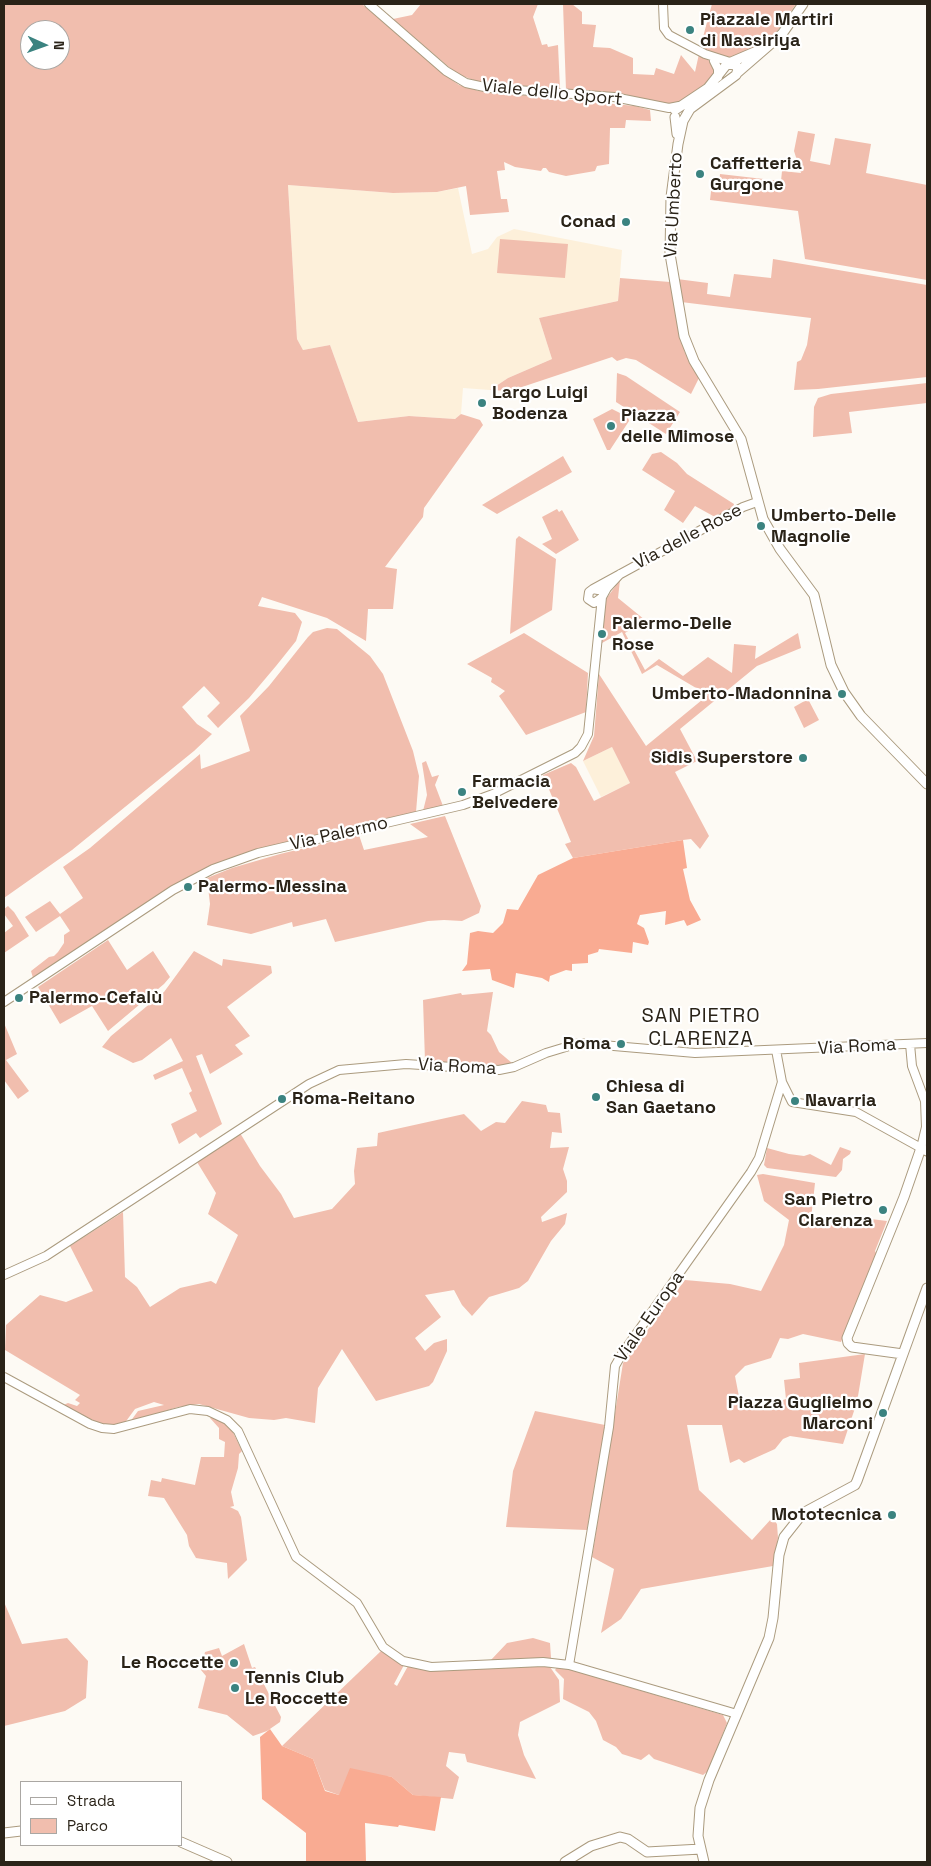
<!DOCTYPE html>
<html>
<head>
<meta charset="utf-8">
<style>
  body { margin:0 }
  #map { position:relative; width:931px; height:1866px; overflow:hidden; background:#fdfaf4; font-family:"Space Grotesk",sans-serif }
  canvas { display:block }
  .frame { position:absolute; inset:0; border:5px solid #2a2318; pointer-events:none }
  .legend { position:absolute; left:20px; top:1781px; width:162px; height:65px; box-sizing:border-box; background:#fff; border:1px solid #aaa7a3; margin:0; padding:6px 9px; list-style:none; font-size:15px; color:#2a2318 }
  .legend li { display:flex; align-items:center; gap:10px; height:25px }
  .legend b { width:25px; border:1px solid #aaa7a3 }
  .north { position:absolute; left:20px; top:20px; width:50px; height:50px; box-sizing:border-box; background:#fff; border:1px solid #aaa7a3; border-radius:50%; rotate:92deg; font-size:14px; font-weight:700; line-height:20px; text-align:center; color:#2a2318 }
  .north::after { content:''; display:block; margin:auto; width:18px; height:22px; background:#3b8380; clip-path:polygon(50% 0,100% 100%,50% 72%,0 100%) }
</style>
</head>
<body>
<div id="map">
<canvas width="931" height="1866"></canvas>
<div class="frame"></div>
<ul class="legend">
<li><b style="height:6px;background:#fff"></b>Strada</li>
<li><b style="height:14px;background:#f1beae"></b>Parco</li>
</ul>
<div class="north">N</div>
</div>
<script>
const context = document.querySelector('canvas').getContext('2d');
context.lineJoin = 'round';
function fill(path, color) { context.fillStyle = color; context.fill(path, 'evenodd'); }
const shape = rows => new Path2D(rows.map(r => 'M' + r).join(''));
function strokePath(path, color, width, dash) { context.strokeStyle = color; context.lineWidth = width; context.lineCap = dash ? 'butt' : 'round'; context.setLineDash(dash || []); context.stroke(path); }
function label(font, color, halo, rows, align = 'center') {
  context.font = font + ' "Space Grotesk",sans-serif'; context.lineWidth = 4.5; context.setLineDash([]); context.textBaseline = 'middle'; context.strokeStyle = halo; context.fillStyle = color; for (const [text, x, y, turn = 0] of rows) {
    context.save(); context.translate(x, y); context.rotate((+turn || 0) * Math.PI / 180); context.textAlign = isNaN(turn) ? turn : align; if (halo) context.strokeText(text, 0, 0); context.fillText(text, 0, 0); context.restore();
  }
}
const built = shape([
  [288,185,393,193,437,192,458,188,472,254,488,249,497,237,514,229,622,250,618,301,539,318,552,359,508,378,490,390,463,388,461,414,455,419,409,416,358,422,330,345,303,350,297,339],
  [612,747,630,783,601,797,583,761]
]);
const green = shape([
  [4,4,362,4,441,72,459,85,479,91,635,106,650,110,651,121,626,120,625,128,610,128,609,164,597,166,595,171,566,176,549,172,546,168,543,168,541,171,515,167,504,162,505,170,497,171,501,199,507,199,509,212,470,215,466,186,437,192,393,193,288,185,297,339,303,350,330,345,358,422,409,416,455,419,461,414,480,420,483,425,424,508,423,517,385,567,397,569,393,609,368,609,366,641,327,618,262,597,258,606,295,613,302,622,296,641,276,666,249,698,218,728,207,716,220,703,204,686,182,707,197,724,212,734,194,751,72,850,4,898],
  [30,30,60,30,60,60,30,60],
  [421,4,538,4,533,17,542,45,547,44,548,47,558,45,560,89,479,82,457,74,393,19,412,15],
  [563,4,572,4,582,12,582,24,596,25,593,47,610,48,633,58,633,74,654,75,656,68,674,74,681,55,695,72,699,54,713,63,715,67,714,80,677,104,667,106,624,94,566,90],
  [712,4,796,4,776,33,757,47,732,59,720,57,700,48],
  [798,131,815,134,810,161,830,165,835,138,871,144,866,173,927,185,927,280,805,259,798,211,710,200,712,183,719,184,720,174,781,181,782,171,801,173,794,151],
  [500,239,568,244,565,278,497,273],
  [773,259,927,285,927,377,818,389,794,390,797,362,801,360,807,345,811,318,681,302,677,279,708,283,707,294,730,297,734,274,771,278],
  [620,278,670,282,685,353,700,376,691,394,636,360,626,358,617,361,612,357,510,391,490,390,508,378,552,359,539,318,618,301],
  [617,373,626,376,680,412,666,434,616,402],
  [927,383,927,403,849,412,852,433,813,437,814,407,818,398,831,394],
  [612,409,628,417,629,421,610,450,607,450,593,419],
  [661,452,677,463,687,474,734,504,733,508,715,517,695,506,683,523,664,510,675,491,642,470,652,454],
  [563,456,572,472,497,514,482,505],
  [557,509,559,512,562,510,579,540,556,554,542,544,552,539,542,517],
  [519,536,556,559,552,610,510,634,516,539],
  [620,580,618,598,645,620,625,633,645,670,659,659,683,676,708,657,732,673,734,644,756,646,755,659,798,633,801,648,757,666,680,729,697,761,675,772,709,836,700,849,691,839,683,840,573,858,565,844,571,842,543,775,571,763,576,767,594,801,630,783,612,747,583,761,594,736,599,674,646,746,708,695,657,665,642,674,622,632,602,643,606,599],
  [327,628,337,629,370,656,383,674,413,751,419,776,416,812,278,844,247,853,199,871,33,978,31,971,49,957,54,956,58,952,64,943,64,935,70,931,60,916,36,932,25,917,50,901,60,914,83,898,63,867,90,848,200,754,201,769,250,751,240,716,269,686,308,637,313,632],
  [524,633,588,673,586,712,526,735,499,696,505,691,491,682,492,678,467,664],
  [808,699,819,720,804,728,794,707],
  [426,761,432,777,439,775,435,785,443,806,423,811,427,795,422,763],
  [445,816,481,906,479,913,462,921,444,920,428,921,335,942,326,919,293,927,292,922,251,934,207,925,210,904,207,878,232,868,280,854,359,835,364,850,428,837,410,824],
  [8,906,14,912,29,936,4,953,4,933,13,926,4,914,4,909],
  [108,940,127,970,153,951,170,977,164,984,108,1031,92,1006,60,1024,38,987],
  [194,951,222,966,223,959,271,966,272,973,227,1007,250,1036,235,1045,243,1054,210,1074,202,1054,196,1056,222,1124,200,1138,196,1133,179,1144,171,1124,197,1111,189,1093,192,1091,182,1068,155,1080,153,1075,183,1061,171,1038,142,1060,133,1063,102,1047,111,1036,164,992],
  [493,992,487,1031,491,1035,499,1052,512,1063,498,1067,425,1061,423,1000,461,993,462,995],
  [4,1023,17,1054,6,1060,29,1091,18,1099,4,1080],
  [522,1101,546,1105,548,1112,560,1113,562,1133,552,1132,550,1148,569,1147,563,1169,567,1181,567,1192,541,1217,542,1222,567,1213,565,1224,551,1241,528,1281,519,1288,489,1297,472,1316,462,1305,454,1290,425,1295,441,1317,415,1338,425,1351,434,1343,447,1339,447,1351,433,1382,429,1386,376,1401,342,1349,318,1388,315,1423,286,1418,274,1420,249,1418,199,1404,178,1407,130,1422,138,1411,164,1405,154,1402,135,1409,124,1424,112,1426,93,1423,61,1406,68,1403,77,1406,80,1403,75,1400,80,1395,5,1350,6,1325,40,1295,66,1302,93,1291,70,1246,123,1212,125,1277,137,1287,150,1307,180,1288,211,1281,216,1284,238,1235,208,1214,216,1193,197,1162,240,1133,260,1166,281,1194,294,1218,332,1209,355,1184,354,1171,357,1148,377,1146,378,1133,464,1114,481,1131,496,1122,505,1123],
  [840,1147,851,1151,850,1154,843,1159,842,1170,836,1177,767,1168,764,1165,767,1148,789,1154,804,1156,810,1154,831,1165],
  [763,1174,815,1183,811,1219,845,1219,855,1217,887,1221,875,1251,877,1255,841,1342,803,1334,788,1339,780,1338,771,1358,745,1366,735,1376,741,1407,771,1404,786,1399,784,1380,800,1378,799,1363,865,1354,857,1402,843,1444,790,1436,783,1439,775,1449,744,1463,739,1459,730,1463,722,1425,687,1425,699,1490,752,1540,772,1518,777,1524,778,1538,773,1566,641,1589,621,1619,601,1633,614,1569,592,1557,623,1363,685,1280,730,1284,761,1291,784,1245,789,1220,764,1201,757,1175],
  [535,1411,605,1425,587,1530,506,1527,513,1471],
  [213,1415,231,1428,242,1451,239,1454,238,1468,231,1492,234,1506,230,1507,238,1511,241,1517,247,1560,228,1579,227,1563,196,1558,189,1546,187,1535,164,1498,148,1496,151,1480,161,1482,162,1478,195,1485,201,1457,224,1457,225,1442,219,1439,219,1428,210,1418],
  [4,1602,22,1644,67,1638,88,1661,86,1698,65,1711,4,1726],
  [533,1638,550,1643,551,1658,490,1661,507,1643],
  [244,1644,252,1668,255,1667,281,1717,280,1722,267,1731,253,1736,227,1715,198,1708,206,1676,201,1670,205,1652,219,1648,222,1656],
  [381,1651,404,1665,394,1684,397,1686,408,1666,434,1670,548,1664,559,1680,560,1702,520,1722,518,1735,524,1755,536,1779,467,1762,465,1754,449,1752,446,1766,459,1777,453,1799,413,1795,392,1777,385,1776,339,1795,325,1790,313,1759,282,1746],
  [558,1666,723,1715,727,1723,708,1771,703,1775,654,1759,649,1754,641,1760,622,1754,616,1747,603,1740,596,1721,589,1712,563,1699,564,1679,555,1670]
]);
const forest = shape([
  [683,840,687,868,683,869,690,900,701,920,687,926,684,920,665,925,666,911,640,915,637,924,644,928,649,942,648,945,633,942,632,953,599,949,598,952,588,955,588,963,572,964,572,971,566,970,550,976,549,982,542,978,516,973,514,988,492,980,490,969,462,971,467,964,470,933,478,931,493,933,503,923,507,909,518,910,538,875,573,858],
  [270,1729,282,1746,313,1759,325,1791,339,1795,350,1768,392,1777,413,1795,441,1797,435,1831,399,1825,398,1827,365,1823,366,1862,306,1862,306,1833,262,1799,260,1737]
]);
const minor = shape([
  [369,4,446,71,466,83,489,88,614,97,669,108,679,106],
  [663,4,664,28,669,35,705,54,733,63],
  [714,61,718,69,718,77],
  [593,589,743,507,757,502],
  [598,590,593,589,589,592,588,599,594,603,601,598],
  [4,1002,173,890,213,869,258,853,463,805,493,794,575,753,581,747,588,734,602,597,607,588,620,574],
  [776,1050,782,1082,792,1102,856,1112,921,1148,926,1127,925,1101,912,1066,910,1044],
  [4,1275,46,1256,309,1084,339,1070,406,1064,499,1070,514,1067,546,1053,579,1043,695,1053,927,1043],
  [4,1377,90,1424,102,1428,114,1429,190,1409,208,1411,227,1420,238,1431,296,1557,357,1603,383,1647,403,1661,431,1667,543,1662,569,1665,737,1714],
  [569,1665,609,1427,615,1366,622,1354,751,1172,759,1158,782,1082]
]);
const major = shape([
  [729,63,757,51],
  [737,73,782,34,803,4],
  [675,110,708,88,727,64,736,65,738,70,736,75,690,109,683,121,678,144,671,197,670,254,684,336,694,361,741,439,763,519,780,549,814,595,831,665,844,692,861,716,927,784],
  [675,117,677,134],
  [903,1354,852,1347,848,1343,847,1338,904,1197,921,1148,927,1151],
  [4,1833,21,1831],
  [181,1842,227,1862],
  [565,1862,591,1846,620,1837,628,1839,647,1852,701,1849],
  [704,1862,698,1836,700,1808,709,1780,769,1638,773,1618,779,1555,784,1537,803,1513,855,1485,857,1481,927,1288]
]);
const markers = [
  [690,30,5,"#3b8380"],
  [700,174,5,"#3b8380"],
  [626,222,5,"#3b8380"],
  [482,403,5,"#3b8380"],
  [611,426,5,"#3b8380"],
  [761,526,5,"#3b8380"],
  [602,634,5,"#3b8380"],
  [842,694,5,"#3b8380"],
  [803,758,5,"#3b8380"],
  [462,792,5,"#3b8380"],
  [188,887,5,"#3b8380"],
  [19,998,5,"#3b8380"],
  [621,1044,5,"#3b8380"],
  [596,1097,5,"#3b8380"],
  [282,1099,5,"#3b8380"],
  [795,1101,5,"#3b8380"],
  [883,1210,5,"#3b8380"],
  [883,1413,5,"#3b8380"],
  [892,1515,5,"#3b8380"],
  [234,1663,5,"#3b8380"],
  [235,1688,5,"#3b8380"]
];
const poiNames = [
  ["Piazzale Martiri",700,20],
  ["di Nassiriya",700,41],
  ["Caffetteria",710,164],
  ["Gurgone",710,185],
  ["Conad",616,222,"right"],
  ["Largo Luigi",492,393],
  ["Bodenza",492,414],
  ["Piazza",621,416],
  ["delle Mimose",621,437],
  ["Umberto-Delle",771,516],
  ["Magnolie",771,537],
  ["Palermo-Delle",612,624],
  ["Rose",612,645],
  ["Umberto-Madonnina",832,694,"right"],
  ["Sidis Superstore",793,758,"right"],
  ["Farmacia",472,782],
  ["Belvedere",472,803],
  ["Palermo-Messina",198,887],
  ["Palermo-Cefalù",29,998],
  ["Roma",611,1044,"right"],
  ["Chiesa di",606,1087],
  ["San Gaetano",606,1108],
  ["Roma-Reitano",292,1099],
  ["Navarria",805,1101],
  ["San Pietro",873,1200,"right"],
  ["Clarenza",873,1221,"right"],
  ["Piazza Guglielmo",873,1403,"right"],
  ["Marconi",873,1424,"right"],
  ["Mototecnica",882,1515,"right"],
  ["Le Roccette",224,1663,"right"],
  ["Tennis Club",245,1678],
  ["Le Roccette",245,1699]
];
const streetNames = [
  ["Viale dello Sport",552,93,6],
  ["Via Umberto",674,205,-87],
  ["Via delle Rose",688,537,-28],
  ["Via Palermo",339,834,-13],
  ["Via Roma",857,1047,-3],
  ["Via Roma",457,1067,3],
  ["Viale Europa",650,1317,-55]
];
const quarterNames = [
  ["SAN PIETRO",701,1017],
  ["CLARENZA",701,1040]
];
fill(built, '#fdf0da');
fill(green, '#f1beae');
fill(forest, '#f9ab92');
strokePath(minor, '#ab9b7f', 10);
strokePath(major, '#ab9b7f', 11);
strokePath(minor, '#fff', 8);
strokePath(major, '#fff', 9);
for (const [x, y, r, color] of markers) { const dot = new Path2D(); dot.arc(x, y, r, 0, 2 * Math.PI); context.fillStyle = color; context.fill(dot); strokePath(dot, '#fff', 2); }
label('bold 18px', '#2a2318', '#fff', poiNames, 'left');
label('18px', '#2a2318', '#fff', streetNames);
context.letterSpacing = '1px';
label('20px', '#2a2318', '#fff', quarterNames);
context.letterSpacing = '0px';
</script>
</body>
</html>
